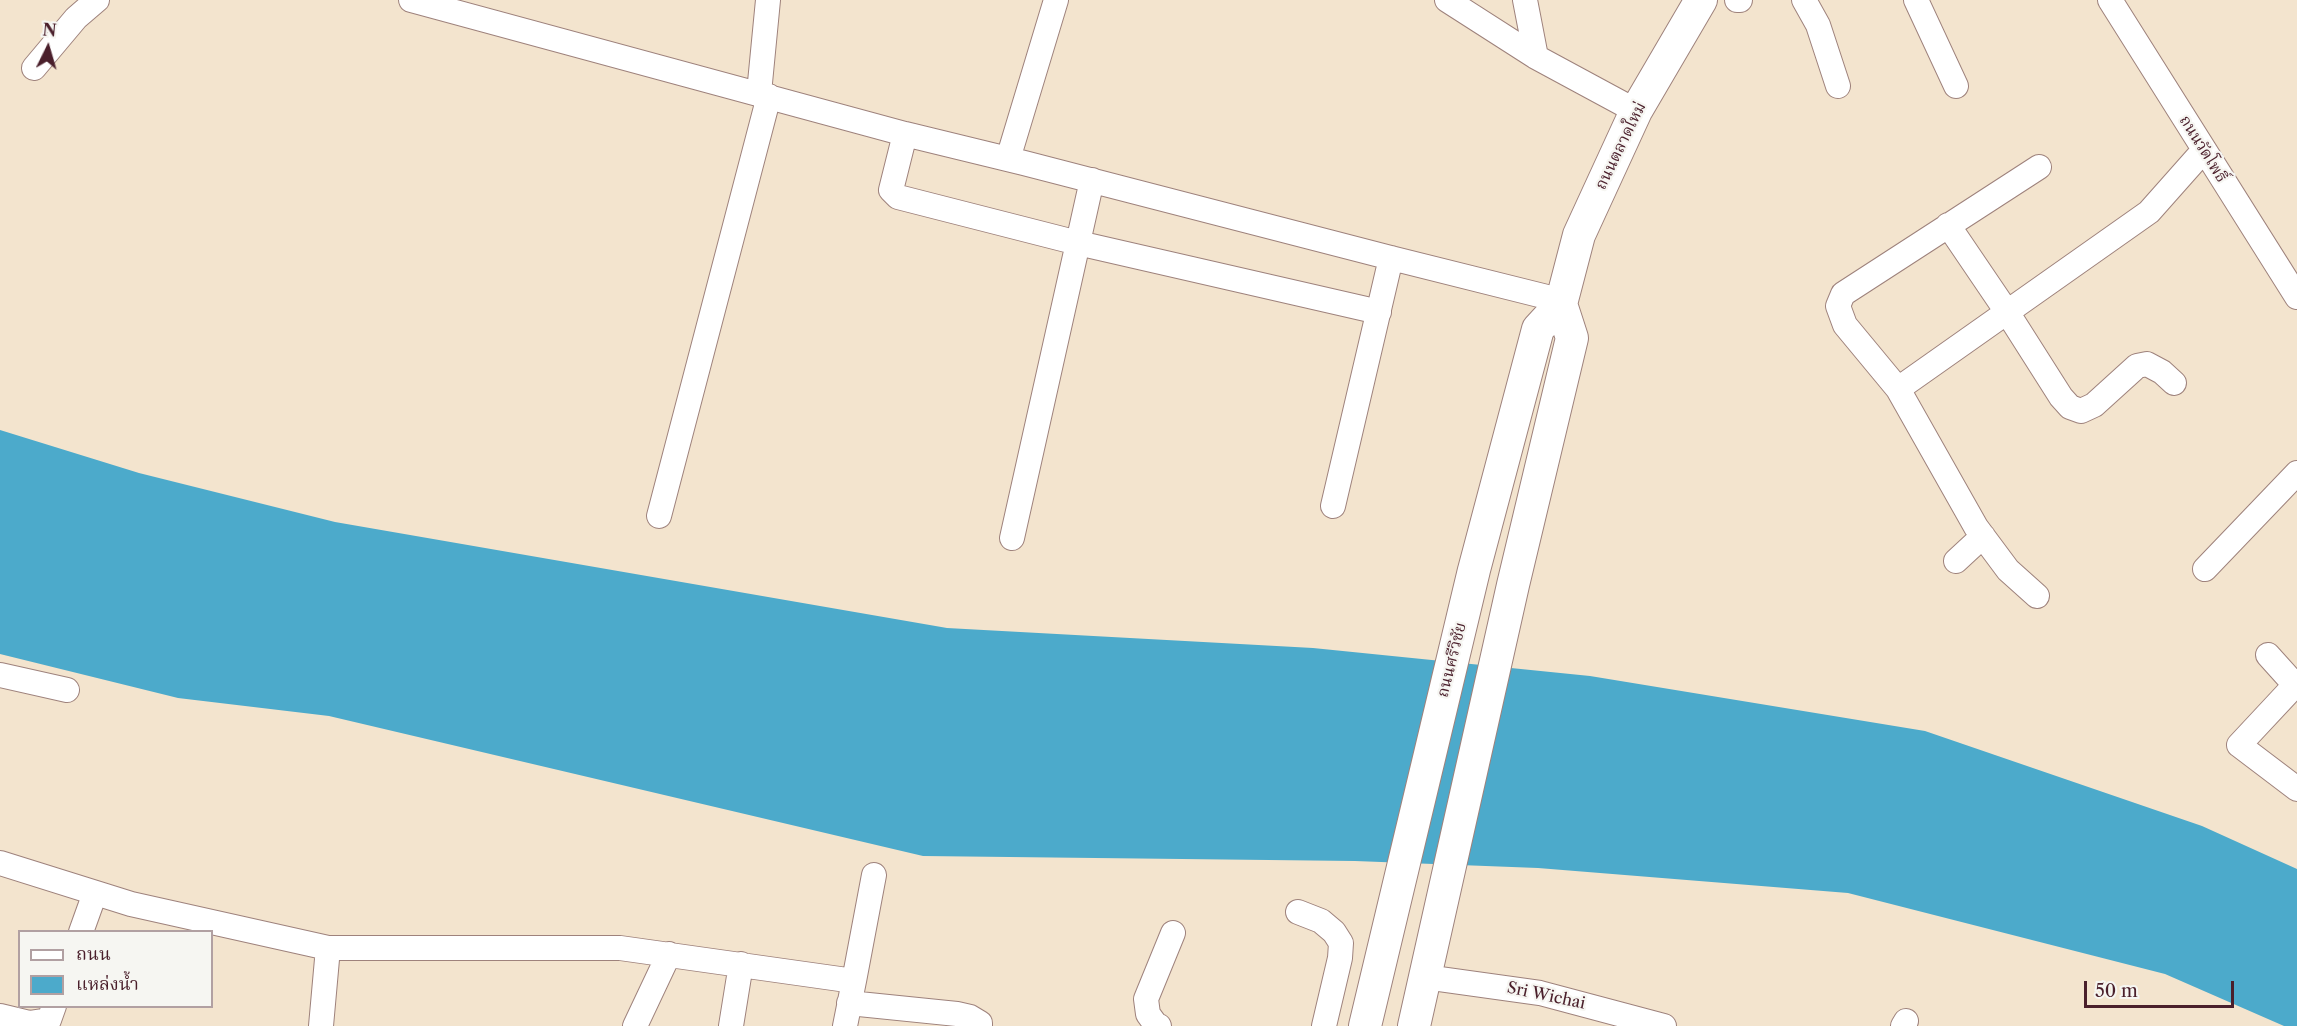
<!DOCTYPE html>
<html>
<head>
<meta charset="utf-8">
<style>
  body { margin:0 }
  #map { position:relative; width:2297px; height:1026px; overflow:hidden; background:#f3e4ce; font-family:"Libre Caslon Text","Noto Serif Thai",serif }
  canvas { display:block }
  .legend { position:absolute; left:18px; top:930px; width:195px; height:78px; box-sizing:border-box; background:#f6f6f2; border:2px solid #b1a0a2; margin:0; padding:8px 10px; list-style:none; font-size:18px; color:#4a1f2b }
  .legend li { display:flex; align-items:center; gap:12px; height:30px }
  .legend b { width:30px; border:2px solid #b1a0a2 }
  .north { position:absolute; left:18px; top:18px; width:60px; height:60px; -webkit-text-stroke:4px #f6f6f2; paint-order:stroke; rotate:5deg; font-size:16px; font-weight:700; line-height:24px; text-align:center; color:#4a1f2b }
  .north::after { content:''; display:block; margin:auto; width:21px; height:27px; background:#4a1f2b; clip-path:polygon(50% 0,100% 100%,50% 72%,0 100%) }
  .scale { position:absolute; left:2084px; top:981px; width:150px; height:27px; box-sizing:border-box; border:3px solid #4a1f2b; border-top:0; padding-left:8px; font-size:18px; line-height:21px; white-space:nowrap; color:#4a1f2b; -webkit-text-stroke:4px #f6f6f2; paint-order:stroke }
</style>
</head>
<body>
<div id="map">
<canvas width="2297" height="1026"></canvas>
<ul class="legend">
<li><b style="height:8px;background:#fff"></b>ถนน</li>
<li><b style="height:16px;background:#4caacb"></b>แหล่งน้ำ</li>
</ul>
<div class="north">N</div>
<div class="scale">50 m</div>
</div>
<script>
const context = document.querySelector('canvas').getContext('2d');
context.lineJoin = 'round';
function fill(path, color) { context.fillStyle = color; context.fill(path, 'evenodd'); }
const shape = rows => new Path2D(rows.map(r => 'M' + r).join(''));
function strokePath(path, color, width, dash) { context.strokeStyle = color; context.lineWidth = width; context.lineCap = dash ? 'butt' : 'round'; context.setLineDash(dash || []); context.stroke(path); }
function label(font, color, halo, rows, align = 'center') {
  context.font = font + ' "Libre Caslon Text","Noto Serif Thai",serif'; context.lineWidth = 4.5; context.setLineDash([]); context.textBaseline = 'middle'; context.strokeStyle = halo; context.fillStyle = color; for (const [text, x, y, turn = 0] of rows) {
    context.save(); context.translate(x, y); context.rotate((+turn || 0) * Math.PI / 180); context.textAlign = isNaN(turn) ? turn : align; if (halo) context.strokeText(text, 0, 0); context.fillText(text, 0, 0); context.restore();
  }
}
const water = shape([
  [0,430,139,473,335,522,947,628,1313,648,1590,676,1925,731,2202,826,2297,869,2297,1026,2284,1026,2165,974,1848,893,1538,868,1355,861,923,856,329,716,178,698,0,654]
]);
const minor = shape([
  [411,0,905,134,1024,163,1391,258,1563,301],
  [1447,0,1536,57,1636,111],
  [1525,0,1536,57],
  [1737,0,1740,0],
  [1804,0,1818,25,1838,86],
  [1916,0,1956,86],
  [2110,0,2297,297],
  [34,68,76,18,97,0],
  [759,93,768,0],
  [905,134,891,190,898,197,1078,243,1379,312],
  [1008,159,1056,0],
  [1948,225,2007,312,2061,397,2070,407,2081,411,2094,405,2137,366,2147,364,2162,372,2174,383],
  [1898,389,2149,212,2204,150],
  [1333,506,1391,258],
  [659,516,769,96],
  [1012,538,1092,180],
  [1956,561,1983,536],
  [2205,569,2297,473],
  [2037,596,2008,570,1976,527,1898,389,1845,325,1838,306,1843,294,2039,167],
  [2268,655,2295,685,2239,745,2297,789],
  [0,675,67,690],
  [0,863,131,904,328,948,620,948,854,981,845,1026],
  [1298,912,1321,921,1334,932,1341,943,1340,958,1324,1026],
  [81,932,95,893],
  [1425,977,1540,993,1664,1026],
  [854,981,874,875],
  [849,1003,957,1014,970,1017,980,1023,980,1026],
  [0,1016,29,1023,49,1020,54,1006],
  [321,1026,328,948],
  [635,1026,669,954],
  [731,1026,741,964],
  [1159,1026,1156,1025,1148,1014,1146,999,1173,933],
  [1903,1026,1906,1021]
]);
const major = shape([
  [1365,1026,1474,570,1538,329,1561,304,1579,235,1636,111,1701,0],
  [1414,1026,1513,585,1572,338,1561,304]
]);
const streetNames = [
  ["ถนนตลาดใหม่",1621,146,-64],
  ["ถนนวัดโพธิ์",2203,149,58],
  ["ถนนศรีวิชัย",1452,660,-76],
  ["Sri Wichai",1546,996,12]
];
fill(water, '#4caacb');
strokePath(minor, '#9e827c', 26);
strokePath(major, '#9e827c', 34);
strokePath(minor, '#fff', 24);
strokePath(major, '#fff', 32);
label('16px', '#4a1f2b', '#f6f6f2', streetNames);
</script>
</body>
</html>
